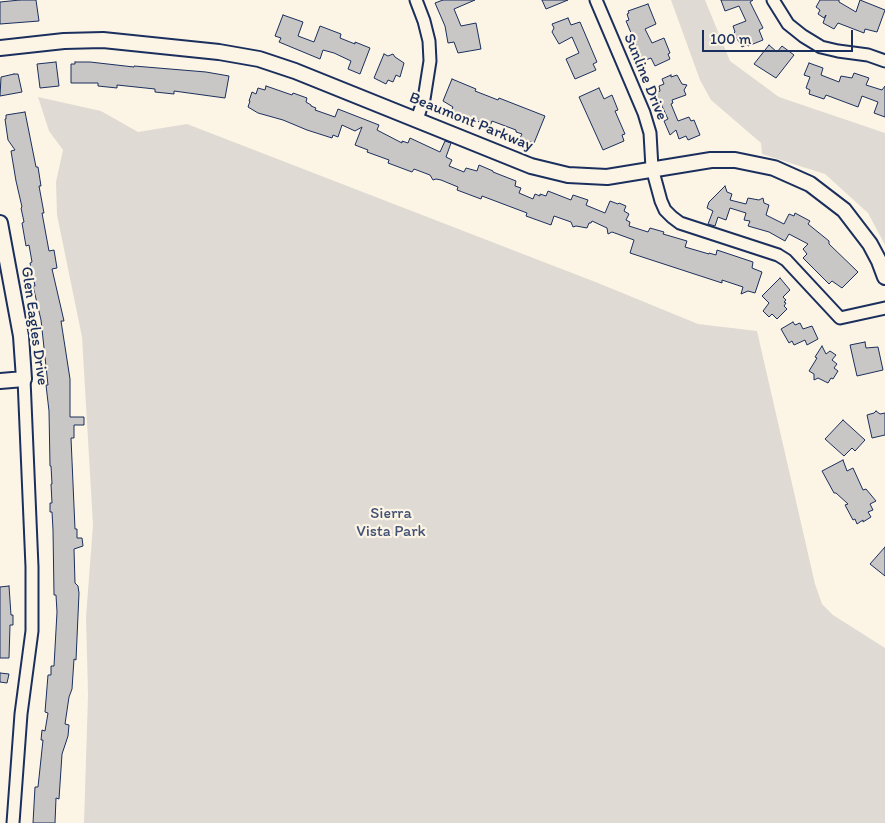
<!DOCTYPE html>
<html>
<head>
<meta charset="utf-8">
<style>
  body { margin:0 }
  #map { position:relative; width:885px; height:823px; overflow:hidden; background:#fcf5e5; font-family:Itim,sans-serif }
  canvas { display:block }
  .scale { position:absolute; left:702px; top:30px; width:151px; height:22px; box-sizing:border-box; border:2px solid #1b2f5e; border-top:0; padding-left:6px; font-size:15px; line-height:18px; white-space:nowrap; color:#1b2f5e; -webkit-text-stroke:4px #fcf5e5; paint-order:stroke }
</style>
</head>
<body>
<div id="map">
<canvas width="885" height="823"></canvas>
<div class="scale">100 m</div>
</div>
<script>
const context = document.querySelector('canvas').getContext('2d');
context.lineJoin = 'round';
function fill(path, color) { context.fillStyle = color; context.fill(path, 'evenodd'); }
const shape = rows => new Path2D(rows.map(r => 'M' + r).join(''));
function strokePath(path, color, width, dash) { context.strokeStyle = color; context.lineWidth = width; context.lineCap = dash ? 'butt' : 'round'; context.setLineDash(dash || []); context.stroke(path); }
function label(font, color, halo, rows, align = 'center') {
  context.font = font + ' Itim,sans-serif'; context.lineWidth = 4.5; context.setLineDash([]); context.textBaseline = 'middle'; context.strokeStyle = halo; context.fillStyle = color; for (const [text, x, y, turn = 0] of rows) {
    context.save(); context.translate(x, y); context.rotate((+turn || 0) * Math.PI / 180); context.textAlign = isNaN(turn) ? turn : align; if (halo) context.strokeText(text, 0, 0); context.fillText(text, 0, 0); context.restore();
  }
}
const green = shape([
  [671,0,705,0,730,61,779,97,885,133,885,245,868,213,825,174,762,154,761,143,711,100,700,80],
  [38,97,101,111,138,132,187,124,598,283,698,324,757,331,815,584,822,604,833,615,885,648,885,823,84,823,88,695,86,617,93,525,82,337,57,215,56,182,63,150,49,131]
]);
const building = shape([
  [20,0,36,0,39,21,0,24,0,2,20,0],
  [443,0,475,0,454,9,461,26,476,23,481,49,458,53,454,42,448,43,445,26,435,3,443,0],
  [542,0,568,0,546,9,542,0],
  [721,0,753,0,750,2,763,28,759,30,763,40,748,46,748,44,742,47,736,37,731,36,735,32,733,26,746,21,739,6,725,11,721,0],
  [820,0,839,0,839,2,856,12,860,0,885,10,877,32,865,29,864,33,838,23,834,29,823,23,826,15,824,18,818,14,820,10,816,7,820,0],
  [648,4,656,24,645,29,652,43,664,38,670,53,668,54,670,59,655,66,651,58,643,61,626,21,629,20,627,14,629,13,628,11,648,4],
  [283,15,303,22,298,36,314,42,320,26,341,34,340,38,355,44,355,42,370,48,360,74,348,69,351,61,334,53,323,50,320,59,279,42,281,38,275,36,283,15],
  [568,18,571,25,580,22,597,62,593,64,596,70,575,79,566,59,579,53,572,37,559,44,552,32,554,28,552,24,568,18],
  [769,45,777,52,782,46,794,55,776,78,754,64,769,45],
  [384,54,388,56,393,54,395,57,404,63,400,77,396,75,393,82,388,80,386,84,374,78,384,54],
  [56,62,59,86,40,88,37,64,56,62],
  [75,62,90,62,134,67,134,66,206,72,229,76,225,98,174,91,174,94,155,92,155,89,117,85,117,88,98,86,98,83,71,83,71,64,75,64,75,62],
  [809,63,823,68,821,75,839,82,841,76,852,78,854,73,869,78,866,85,882,90,885,86,885,117,874,113,878,102,862,96,858,107,826,95,824,99,809,94,810,90,806,88,810,77,804,75,809,63],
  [14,74,18,74,22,92,0,96,1,77,14,74],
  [671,75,671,77,677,75,682,84,687,85,684,90,686,95,672,100,673,103,671,104,678,121,689,117,691,121,694,120,700,135,688,140,686,136,679,139,676,130,670,135,664,121,668,119,656,93,660,91,659,86,664,84,662,79,671,75],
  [452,79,476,89,475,91,498,100,499,98,545,116,534,143,520,138,522,134,516,132,516,130,492,121,490,126,451,111,453,107,443,101,452,79],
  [266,86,292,95,293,93,307,98,306,102,311,105,311,106,316,108,315,110,335,117,338,109,379,125,377,130,402,143,402,141,408,143,410,138,440,152,445,141,451,143,446,157,452,160,449,166,464,172,466,168,477,171,479,165,493,171,493,172,516,181,515,186,521,188,519,193,533,199,535,194,540,196,540,194,546,196,548,191,571,200,573,195,588,200,586,205,588,206,605,213,610,201,618,204,619,203,626,206,624,211,629,214,626,220,630,222,629,226,648,232,650,228,664,232,663,234,687,241,685,247,709,254,709,253,716,255,717,250,753,262,752,268,762,272,755,293,748,291,741,294,743,287,722,280,722,283,630,253,634,240,612,232,608,234,607,228,592,221,591,223,589,223,587,228,576,226,573,227,571,222,554,216,551,225,526,216,527,213,482,196,481,199,457,190,458,187,441,180,436,179,433,180,430,175,414,169,412,172,388,163,389,160,367,152,368,150,355,145,362,127,355,131,342,125,338,137,333,135,332,138,307,130,283,120,258,113,248,107,250,101,249,101,252,92,256,94,258,88,265,90,266,86],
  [599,88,604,99,612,95,618,110,615,111,625,134,622,135,624,141,603,150,579,97,599,88],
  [25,112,36,167,38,167,41,186,39,186,44,213,42,213,49,251,54,250,57,268,52,269,64,321,61,321,70,379,70,417,84,417,84,425,74,425,74,438,71,438,75,529,77,529,77,538,82,538,83,546,74,549,75,583,78,586,79,593,76,660,74,659,72,689,69,697,65,724,69,725,68,736,62,754,59,799,56,798,55,823,33,823,35,787,38,787,43,740,41,740,42,730,45,731,48,713,45,712,48,675,51,675,51,666,54,666,57,612,56,595,54,595,53,530,52,512,50,512,50,503,52,503,51,484,52,484,51,466,50,466,49,411,46,385,48,385,41,320,33,286,35,286,30,263,32,262,29,245,26,246,22,223,24,222,21,208,22,207,16,181,11,151,15,150,8,140,5,119,6,119,6,115,25,112],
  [725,186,727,192,732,194,730,200,746,204,748,198,759,200,763,198,764,203,769,205,766,215,784,224,789,214,794,216,795,213,810,221,808,224,829,241,829,244,858,272,842,288,832,281,829,284,803,258,807,254,803,249,808,244,789,234,785,241,769,232,748,226,750,221,744,220,746,213,730,208,726,220,718,217,715,226,708,224,713,211,707,208,709,202,725,186],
  [780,278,790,290,783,297,786,300,784,302,786,303,784,306,787,309,777,319,772,314,769,317,763,311,769,303,762,296,780,278],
  [793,322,795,325,800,323,803,329,812,326,818,339,807,345,805,340,794,345,792,341,789,343,781,329,793,322],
  [865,342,866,348,878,347,883,370,857,376,850,345,865,342],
  [822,346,826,354,830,351,836,355,832,360,837,364,834,368,838,371,833,379,831,378,828,383,818,378,814,380,814,374,809,371,817,358,815,357,822,346],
  [876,411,880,414,885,413,885,435,872,438,867,415,874,413,876,411],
  [843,420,865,440,855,451,852,448,844,456,825,439,843,420],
  [843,460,847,471,853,468,863,490,866,489,876,501,870,504,873,510,868,512,871,517,863,522,863,520,857,524,855,519,853,520,845,505,848,504,836,493,834,493,822,471,843,460],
  [885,547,885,576,870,564,885,547],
  [9,586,11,615,13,615,13,625,10,625,9,658,0,658,0,587,9,586],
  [0,673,9,674,7,683,0,682,0,673]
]);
const minor = shape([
  [416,0,424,21,429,41,430,61,424,99,417,119],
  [596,0,644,113,650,133,652,168,661,201,665,210,672,217,680,223,778,255,786,260,840,318,885,308],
  [773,0,788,24,803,36,821,47,838,51,868,55,885,61],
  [13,823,21,714,32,631,32,567,24,379]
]);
const tertiary = shape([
  [0,48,64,41,103,40,219,52,259,59,295,71,531,166,568,175,607,177,711,160,735,160,774,168,810,184,844,210,870,244,879,261,885,277],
  [0,223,21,336,24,379,0,381]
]);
const streetNames = [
  ["Sunline Drive",645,77,68],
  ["Beaumont Parkway",471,122,22],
  ["Glen Eagles Drive",34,326,82]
];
const parkNames = [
  ["Sierra",391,514],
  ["Vista Park",391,532]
];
fill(green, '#dfdbd4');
fill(building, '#c8c7c6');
strokePath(building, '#1b2f5e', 1);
strokePath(minor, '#1b2f5e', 15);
strokePath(tertiary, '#1b2f5e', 18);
strokePath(minor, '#fcf5e5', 11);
strokePath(tertiary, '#fcf5e5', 14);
label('16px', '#1b2f5e', '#fcf5e5', streetNames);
label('16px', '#425176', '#fcf5e5', parkNames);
</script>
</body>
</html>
